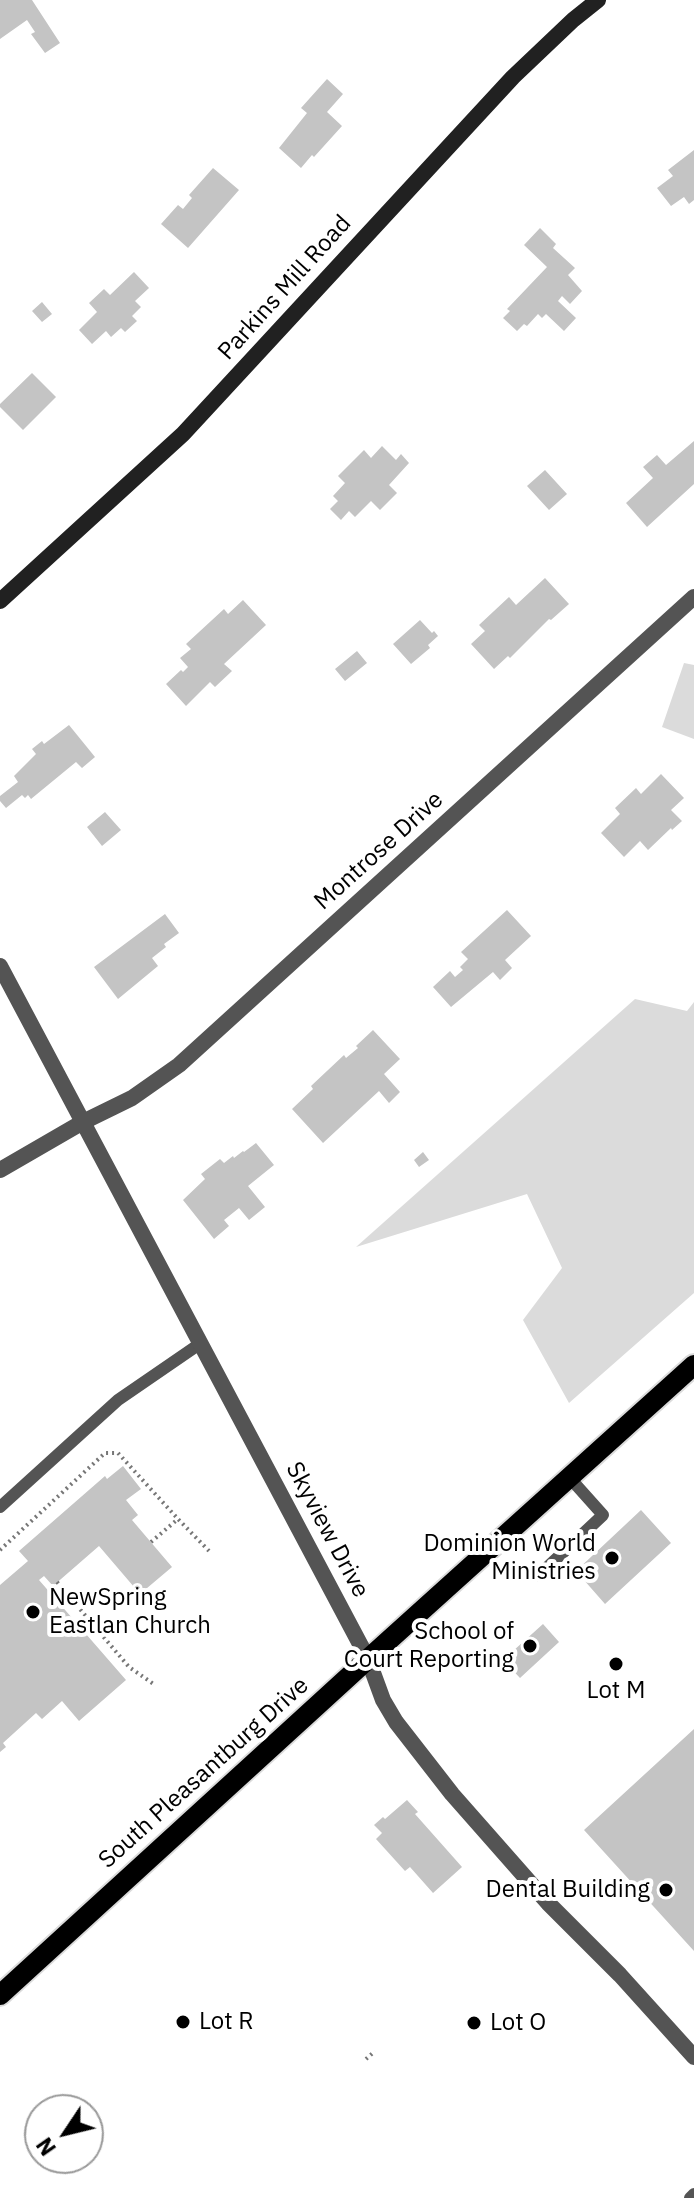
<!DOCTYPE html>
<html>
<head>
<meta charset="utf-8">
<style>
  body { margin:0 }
  #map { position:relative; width:694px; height:2198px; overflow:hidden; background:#fff; font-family:"IBM Plex Sans",sans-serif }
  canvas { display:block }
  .north { position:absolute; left:24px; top:2094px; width:80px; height:80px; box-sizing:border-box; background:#fff; border:2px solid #999; border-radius:50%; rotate:235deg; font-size:22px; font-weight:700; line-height:32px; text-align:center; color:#000 }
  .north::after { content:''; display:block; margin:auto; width:28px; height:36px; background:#000; clip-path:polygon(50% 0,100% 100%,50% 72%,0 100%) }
</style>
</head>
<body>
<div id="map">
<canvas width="694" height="2198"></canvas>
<div class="north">N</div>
</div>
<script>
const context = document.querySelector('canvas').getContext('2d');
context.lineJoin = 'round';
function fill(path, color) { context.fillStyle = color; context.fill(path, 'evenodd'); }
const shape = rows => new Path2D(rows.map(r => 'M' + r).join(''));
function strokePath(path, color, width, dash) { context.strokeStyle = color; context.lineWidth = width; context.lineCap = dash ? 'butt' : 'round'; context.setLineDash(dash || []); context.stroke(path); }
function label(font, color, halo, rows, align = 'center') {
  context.font = font + ' "IBM Plex Sans",sans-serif'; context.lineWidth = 8; context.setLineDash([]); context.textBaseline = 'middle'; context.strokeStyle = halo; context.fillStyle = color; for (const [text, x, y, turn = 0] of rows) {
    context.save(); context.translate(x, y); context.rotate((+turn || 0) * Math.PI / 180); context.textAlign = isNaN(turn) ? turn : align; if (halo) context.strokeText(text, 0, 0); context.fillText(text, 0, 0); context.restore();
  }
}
const green = shape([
  [684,663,694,665,694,739,662,727],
  [635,999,687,1011,694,1002,694,1293,569,1403,523,1320,562,1268,527,1194,356,1247]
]);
const building = shape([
  [0,0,32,0,60,43,45,53,31,34,35,32,27,20,0,39],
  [327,79,343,94,327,112,342,126,314,157,312,155,301,168,279,148,307,113,301,108],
  [694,150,694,200,689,204,684,197,671,206,657,188,673,176,668,170],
  [213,168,239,190,188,248,161,224,178,205,183,209,192,198,189,195],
  [540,228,556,244,553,248,575,268,568,275,582,291,570,304,562,296,558,301,576,318,564,331,546,314,542,318,538,314,527,326,524,324,517,331,503,318,510,311,507,309,547,267,524,245],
  [134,272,149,288,135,301,141,307,132,316,137,321,125,332,121,328,111,337,106,331,92,344,79,330,97,312,89,303,104,289,110,295],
  [42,302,52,314,42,322,32,311],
  [32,373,56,397,23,430,0,407,0,404],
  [694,441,694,484,647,527,626,503,653,478,643,467,657,455,666,465],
  [382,446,396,460,401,454,409,463,389,485,397,493,380,510,371,501,355,517,349,511,341,520,330,509,338,501,333,496,345,483,338,476,364,450,371,458],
  [545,470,567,494,549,510,527,486],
  [545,578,569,604,551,620,549,619,510,658,508,656,494,669,471,644,485,631,479,625,509,597,516,605],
  [243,600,266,625,224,664,232,671,215,687,210,682,186,706,166,684,181,670,183,672,188,667,180,658,191,649,186,644,224,609,228,614],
  [420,620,432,633,434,631,438,636,428,645,430,648,411,664,393,644],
  [357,651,367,663,345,681,335,669],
  [69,725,95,757,82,768,76,762,31,799,28,795,25,798,22,795,6,808,0,801,0,796,18,782,14,776,36,754,32,749,42,741,44,744],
  [661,774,684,798,671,810,682,821,672,830,671,828,648,850,640,841,624,857,601,833,620,814,615,808,636,788,641,794],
  [105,812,121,830,102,846,87,827],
  [507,910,531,936,505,960,512,968,500,980,493,972,451,1007,433,987,450,971,455,977,463,970,460,967,468,959,461,952],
  [165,914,179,933,164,944,166,947,152,958,158,966,118,999,94,967],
  [373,1030,400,1059,384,1074,400,1092,389,1103,379,1091,323,1143,292,1109,313,1089,311,1086,344,1055,346,1058,358,1048,356,1046],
  [256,1143,274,1165,248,1186,265,1207,249,1220,239,1208,224,1220,229,1226,214,1239,183,1200,205,1179,201,1174,220,1159,224,1163,233,1156,234,1158,243,1151,244,1152],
  [423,1152,429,1160,419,1167,414,1160],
  [123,1466,141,1489,126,1500,138,1515,132,1520,172,1567,140,1594,99,1546,53,1586,44,1576,39,1580,126,1680,79,1721,62,1701,42,1719,36,1713,3,1743,6,1747,0,1752,0,1585,28,1561,19,1551,105,1476,107,1479],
  [641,1510,671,1543,605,1604,576,1571],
  [543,1624,559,1642,520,1678,503,1660],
  [694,1729,694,1951,584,1830],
  [407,1800,418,1812,415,1814,462,1867,433,1893,410,1867,405,1871,376,1839,382,1833,374,1825,383,1817,385,1819]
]);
const path = shape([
  [151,1542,178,1519,211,1553],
  [0,1550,105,1453,118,1453,178,1519],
  [57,1582,129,1667,155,1685],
  [366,2059,375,2051]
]);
const lane = shape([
  [0,1507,118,1400,201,1343],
  [538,1576,603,1515,569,1477],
  [690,2198,694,2194]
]);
const street = shape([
  [0,966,368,1659,383,1700,396,1722,452,1794,548,1903,620,1975,694,2057],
  [0,1170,83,1122,132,1098,179,1065,694,597]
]);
const secondary = shape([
  [0,601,183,434,513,77,573,20,598,0]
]);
const primary = shape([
  [0,1995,368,1659,694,1365]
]);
const markers = [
  [612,1558,8,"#000"],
  [33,1612,8,"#000"],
  [530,1646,8,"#000"],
  [616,1664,8,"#000"],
  [666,1890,8,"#000"],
  [183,2022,8,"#000"],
  [474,2023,8,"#000"]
];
const streetNames = [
  ["Parkins Mill Road",285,288,-48],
  ["Montrose Drive",379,851,-42],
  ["Skyview Drive",327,1530,62],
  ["South Pleasantburg Drive",204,1773,-42]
];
const poiNames = [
  ["Dominion World",596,1544],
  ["Ministries",596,1572],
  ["NewSpring",49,1598,"left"],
  ["Eastlan Church",49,1626,"left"],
  ["School of",514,1632],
  ["Court Reporting",514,1660],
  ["Lot M",616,1691,"center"],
  ["Dental Building",650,1890],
  ["Lot R",199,2022,"left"],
  ["Lot O",490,2023,"left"]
];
fill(green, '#dbdbdb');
fill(building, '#c4c4c4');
strokePath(primary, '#dbdbdb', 24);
strokePath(path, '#767676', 4, [2, 4]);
strokePath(lane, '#545454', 12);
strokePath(street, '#545454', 16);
strokePath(secondary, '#212121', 16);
strokePath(primary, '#000', 20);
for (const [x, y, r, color] of markers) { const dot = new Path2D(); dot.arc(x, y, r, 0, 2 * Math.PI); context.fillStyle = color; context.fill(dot); strokePath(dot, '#fff', 3); }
label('24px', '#000', '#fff', streetNames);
label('24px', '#000', '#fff', poiNames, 'right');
</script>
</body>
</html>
